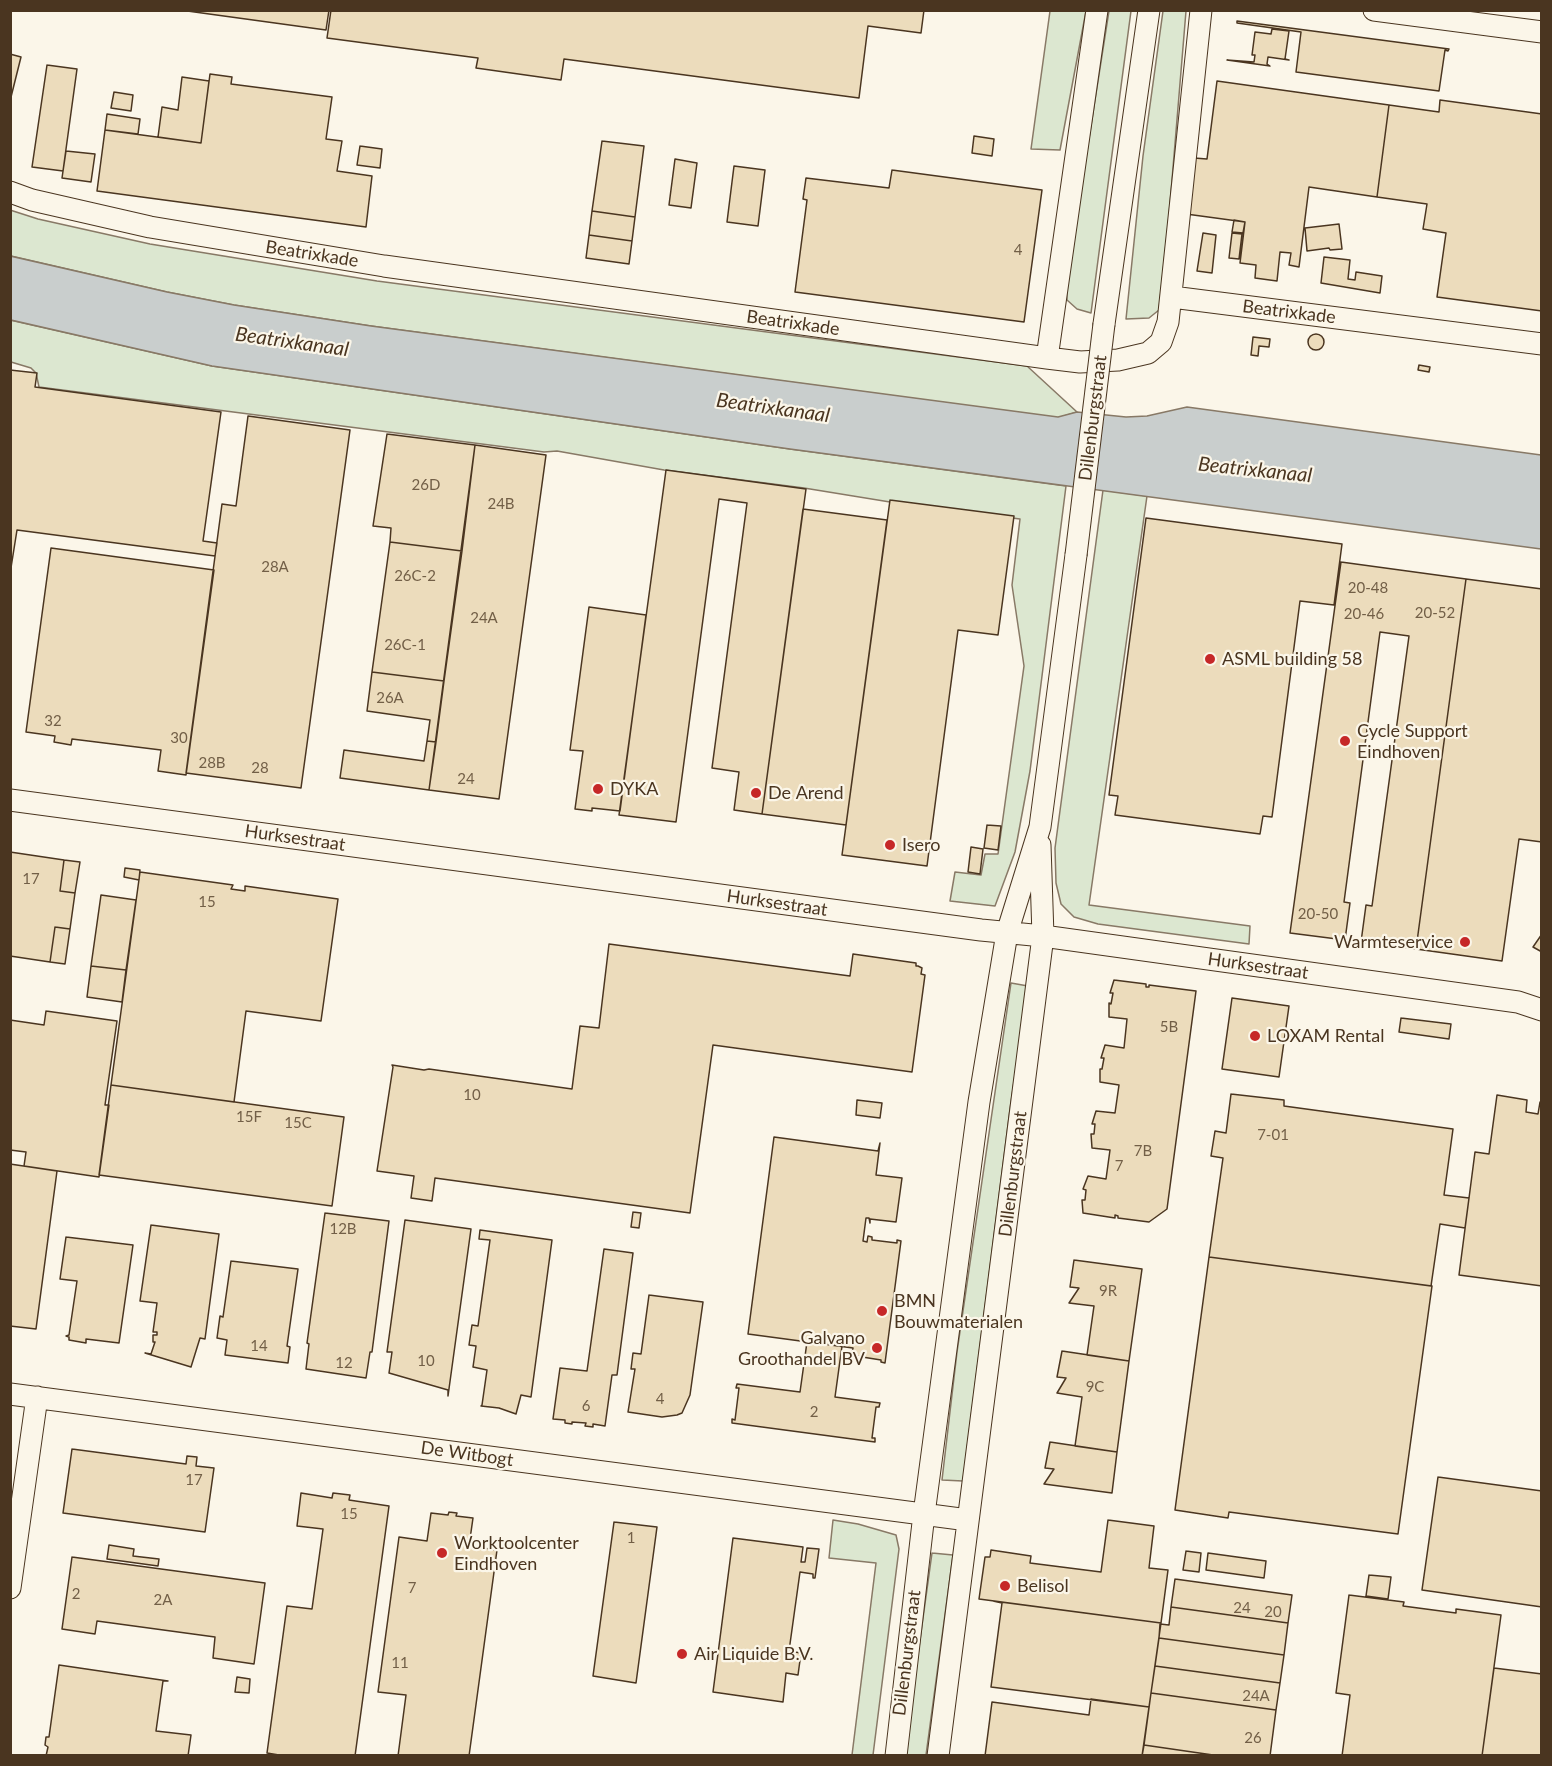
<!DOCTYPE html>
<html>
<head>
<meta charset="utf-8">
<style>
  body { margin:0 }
  #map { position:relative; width:1552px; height:1766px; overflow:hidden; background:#fbf6e9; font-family:Lato,sans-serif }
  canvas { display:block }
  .frame { position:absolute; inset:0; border:12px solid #4a3520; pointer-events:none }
</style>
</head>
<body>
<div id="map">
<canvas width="1552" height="1766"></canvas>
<div class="frame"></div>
</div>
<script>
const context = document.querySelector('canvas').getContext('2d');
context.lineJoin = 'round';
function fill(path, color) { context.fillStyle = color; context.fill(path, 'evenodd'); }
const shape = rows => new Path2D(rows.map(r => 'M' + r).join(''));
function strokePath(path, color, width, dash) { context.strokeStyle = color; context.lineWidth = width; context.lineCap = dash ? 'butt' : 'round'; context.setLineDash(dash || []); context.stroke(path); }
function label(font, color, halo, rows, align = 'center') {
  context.font = font + ' Lato,sans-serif'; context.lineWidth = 4.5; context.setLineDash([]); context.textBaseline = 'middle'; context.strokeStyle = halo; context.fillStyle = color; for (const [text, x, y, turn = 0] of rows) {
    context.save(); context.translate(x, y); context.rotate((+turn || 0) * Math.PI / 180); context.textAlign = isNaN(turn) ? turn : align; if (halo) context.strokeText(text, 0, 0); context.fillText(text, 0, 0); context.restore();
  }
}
const green = shape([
  [1050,11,1086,11,1060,150,1031,149,1050,11],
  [1109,11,1131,11,1091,313,1077,309,1067,300,1066,285,1109,11],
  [1163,11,1186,11,1169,216,1159,310,1149,318,1126,319,1143,156,1163,11],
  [10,210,38,219,150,244,377,281,1027,366,1077,412,1058,418,371,326,234,305,167,292,11,256,10,210],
  [10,320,212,366,790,449,1066,486,1030,771,1015,852,995,906,950,901,955,872,981,875,985,854,998,854,1024,666,1012,585,1020,519,890,502,804,488,664,470,557,451,544,452,39,387,36,373,31,368,11,362,10,320],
  [1103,490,1147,496,1089,905,1250,926,1249,944,1098,924,1074,917,1061,904,1056,883,1055,848,1103,490],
  [1011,983,1028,986,1010,1109,963,1481,942,1480,957,1352,1011,983],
  [833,1520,858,1524,896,1535,899,1549,873,1755,852,1755,876,1563,829,1558,833,1520],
  [932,1553,953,1555,926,1755,904,1756,932,1553]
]);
const water = shape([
  [10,256,167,292,234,305,371,326,1058,417,1077,412,1126,417,1147,416,1187,407,1541,455,1541,549,790,449,212,366,11,320,10,256]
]);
const building = shape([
  [180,10,329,10,326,30,180,10],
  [331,10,924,10,921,33,868,26,859,98,564,59,561,80,476,68,478,58,327,38,331,10],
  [1237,21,1449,49,1448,51,1445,50,1439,91,1296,72,1301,32,1237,23,1237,21],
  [1272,29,1289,31,1285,59,1289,60,1268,57,1267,64,1270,66,1227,60,1254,62,1255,55,1252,55,1255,32,1271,34,1272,29],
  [10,54,21,57,10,101,10,54],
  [47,65,77,69,63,171,32,167,47,65],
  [210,74,232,77,231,84,332,97,326,139,342,141,337,171,372,176,366,227,97,191,105,130,201,143,210,74],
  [182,77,209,81,201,143,158,137,162,107,178,110,182,77],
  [1217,81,1389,105,1377,197,1309,187,1299,267,1289,265,1291,253,1280,252,1277,281,1255,278,1256,265,1240,263,1245,222,1186,214,1194,158,1207,159,1217,81],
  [114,92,133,95,131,111,111,108,114,92],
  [1440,100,1542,114,1542,311,1437,297,1446,233,1423,229,1427,204,1377,197,1389,105,1439,112,1440,100],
  [107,114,140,119,138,134,105,130,107,114],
  [974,136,994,139,992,156,972,153,974,136],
  [602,141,644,146,635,217,592,211,602,141],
  [360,146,382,149,380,168,357,165,360,146],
  [66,151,95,154,91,182,62,178,66,151],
  [675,159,697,163,691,208,669,205,675,159],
  [734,166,765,170,758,226,727,222,734,166],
  [892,170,1042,190,1024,322,795,292,807,200,803,199,806,178,889,188,892,170],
  [592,211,635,217,632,241,589,235,592,211],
  [1234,220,1245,222,1243,233,1232,232,1234,220],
  [1339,224,1342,249,1330,250,1329,248,1307,251,1305,228,1339,224],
  [1203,233,1216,235,1212,273,1197,271,1203,233],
  [1232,233,1242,234,1239,259,1229,258,1232,233],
  [589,235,632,241,629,264,586,258,589,235],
  [1324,257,1350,260,1348,279,1355,280,1356,272,1382,276,1380,293,1321,283,1324,257],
  '1308 342a8 8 0 1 1 16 0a8 8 0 1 1-16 0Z',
  [1253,337,1270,339,1269,347,1259,346,1258,356,1251,355,1253,337],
  [1419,365,1430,367,1429,372,1418,370,1419,365],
  [10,370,37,373,35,387,221,412,203,541,217,543,215,556,17,530,10,574,10,370],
  [248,416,350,430,301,788,186,773,222,504,236,506,248,416],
  [387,434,475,445,462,551,390,542,391,528,373,526,387,434],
  [475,445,546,455,499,799,429,790,475,445],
  [666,470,806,489,762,814,734,810,739,772,712,768,747,503,719,499,676,822,619,815,666,470],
  [890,500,1014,516,998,635,958,630,927,866,842,855,890,500],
  [803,509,887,520,846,825,762,814,803,509],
  [1146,518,1342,544,1334,605,1300,601,1272,817,1263,816,1260,834,1115,815,1118,796,1109,795,1146,518],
  [390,542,462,551,444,681,372,672,390,542],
  [51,548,214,570,186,775,158,771,161,750,72,739,71,745,54,742,55,736,26,732,51,548],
  [1341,562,1466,579,1416,949,1361,942,1366,905,1372,906,1409,636,1380,632,1344,902,1350,903,1345,940,1290,933,1341,562],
  [1466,579,1542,589,1542,842,1519,839,1502,961,1416,949,1466,579],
  [589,607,646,615,620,811,592,808,592,811,575,809,583,751,570,750,589,607],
  [372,672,444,681,436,742,427,741,430,720,367,711,372,672],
  [427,741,436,742,429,790,340,778,344,750,424,761,427,741],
  [987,825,1001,826,998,850,984,848,987,825],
  [971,847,983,849,980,874,968,872,971,847],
  [10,852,64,860,60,891,75,893,70,929,55,927,50,962,10,956,10,852],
  [64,860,80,862,75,893,60,891,64,860],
  [125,868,140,870,139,880,124,877,125,868],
  [140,872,233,885,231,889,245,891,245,886,338,899,321,1021,246,1011,234,1102,111,1085,140,872],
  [101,895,136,900,126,970,91,966,101,895],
  [55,927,70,929,65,964,50,962,55,927],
  [1542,934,1542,952,1533,947,1542,934],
  [609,944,850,976,853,954,916,963,916,966,918,966,922,968,921,974,925,975,912,1072,713,1045,690,1213,435,1178,432,1201,411,1198,414,1176,377,1171,393,1067,392,1065,424,1070,429,1069,572,1089,580,1026,599,1028,609,944],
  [91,966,126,970,122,1002,87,997,91,966],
  [1114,980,1146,984,1146,987,1149,987,1149,985,1196,991,1167,1209,1149,1222,1118,1218,1118,1216,1115,1215,1115,1218,1083,1213,1082,1200,1085,1200,1086,1190,1083,1189,1088,1176,1106,1179,1110,1150,1092,1148,1091,1134,1094,1134,1095,1124,1092,1124,1096,1111,1115,1113,1119,1085,1100,1082,1100,1069,1102,1069,1104,1058,1101,1058,1105,1045,1124,1048,1127,1019,1109,1017,1109,1003,1111,1004,1113,993,1110,993,1114,980],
  [1232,998,1289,1006,1279,1077,1222,1069,1232,998],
  [46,1011,117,1021,105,1105,109,1105,99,1177,24,1166,26,1152,10,1150,10,1020,44,1025,46,1011],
  [1401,1018,1451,1024,1449,1039,1399,1032,1401,1018],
  [111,1085,344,1117,332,1206,99,1175,111,1085],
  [1231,1094,1284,1100,1284,1106,1453,1129,1444,1195,1469,1198,1465,1228,1440,1224,1431,1286,1209,1257,1223,1158,1211,1156,1215,1131,1226,1133,1231,1094],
  [1497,1095,1527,1100,1526,1112,1538,1114,1540,1102,1542,1102,1542,1286,1459,1275,1475,1152,1489,1154,1497,1095],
  [857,1100,882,1103,880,1118,856,1115,857,1100],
  [774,1137,878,1151,880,1143,876,1175,902,1178,896,1222,870,1219,870,1223,869,1218,866,1218,863,1241,867,1242,868,1236,872,1237,872,1240,897,1243,897,1240,901,1241,885,1363,881,1362,881,1360,856,1356,856,1359,851,1359,853,1348,748,1334,774,1137],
  [10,1164,57,1171,36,1329,10,1326,10,1164],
  [633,1212,641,1213,639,1228,631,1227,633,1212],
  [325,1213,389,1221,372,1352,370,1352,366,1378,306,1369,309,1344,307,1343,325,1213],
  [405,1220,471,1229,448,1396,448,1390,389,1373,392,1352,387,1352,405,1220],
  [151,1225,219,1234,205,1339,200,1338,191,1367,145,1353,151,1354,155,1342,153,1342,153,1335,157,1335,157,1332,153,1332,157,1303,140,1301,151,1225],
  [480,1230,552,1240,531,1397,521,1395,516,1414,499,1408,481,1406,482,1405,487,1370,473,1367,476,1346,469,1345,472,1325,478,1326,490,1240,479,1239,480,1230],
  [66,1237,133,1245,119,1343,86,1339,86,1343,69,1340,69,1337,66,1336,69,1335,77,1281,60,1279,66,1237],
  [604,1249,633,1253,617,1375,612,1375,605,1426,593,1424,593,1427,585,1426,586,1423,572,1422,572,1424,565,1423,565,1420,553,1419,560,1368,587,1371,604,1249],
  [1209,1257,1432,1286,1398,1534,1229,1512,1228,1518,1175,1510,1209,1257],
  [1074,1260,1142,1269,1129,1361,1087,1355,1094,1306,1069,1303,1079,1288,1070,1287,1074,1260],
  [231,1261,298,1269,287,1346,290,1347,288,1363,225,1355,227,1340,217,1338,220,1316,223,1317,231,1261],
  [649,1295,703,1302,690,1395,682,1413,677,1415,662,1417,628,1412,635,1369,631,1369,633,1353,641,1354,649,1295],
  [807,1342,842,1346,835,1397,880,1403,879,1407,876,1407,872,1438,875,1438,875,1442,732,1423,732,1419,735,1420,739,1388,736,1388,737,1384,800,1392,807,1342],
  [1062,1351,1129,1361,1117,1452,1075,1446,1082,1397,1057,1393,1066,1378,1057,1377,1062,1351],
  [1050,1442,1117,1452,1112,1493,1044,1484,1054,1469,1045,1468,1050,1442],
  [72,1449,186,1464,187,1456,197,1457,196,1466,214,1468,205,1532,63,1513,72,1449],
  [1438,1477,1542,1491,1542,1607,1422,1590,1438,1477],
  [301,1493,332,1498,333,1493,350,1495,349,1500,389,1506,355,1756,285,1756,267,1753,287,1606,312,1609,323,1529,297,1526,301,1493],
  [449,1512,457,1513,456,1516,473,1518,469,1546,497,1550,469,1756,398,1756,406,1695,378,1692,399,1537,427,1541,431,1513,448,1515,449,1512],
  [1108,1520,1154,1526,1149,1568,1168,1570,1161,1623,979,1599,985,1557,990,1557,991,1550,1031,1556,1030,1563,1101,1572,1108,1520],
  [614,1522,657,1527,636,1683,593,1676,614,1522],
  [733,1538,803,1547,801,1562,805,1562,807,1548,819,1549,815,1578,813,1578,813,1574,800,1572,789,1651,801,1653,798,1675,786,1673,783,1702,713,1692,733,1538],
  [109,1545,134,1549,133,1556,159,1559,158,1566,107,1559,109,1545],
  [1186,1551,1201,1553,1199,1572,1183,1570,1186,1551],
  [1208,1553,1266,1561,1264,1578,1206,1570,1208,1553],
  [72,1557,265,1583,254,1664,213,1658,215,1637,97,1621,95,1634,62,1629,72,1557],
  [1369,1575,1391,1577,1388,1599,1366,1596,1369,1575],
  [1175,1579,1292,1595,1288,1623,1171,1607,1175,1579],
  [1349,1595,1404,1602,1403,1606,1456,1613,1456,1609,1501,1615,1482,1756,1342,1756,1350,1695,1336,1693,1349,1595],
  [993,1601,1161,1623,1149,1707,991,1687,1002,1603,993,1601],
  [1171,1607,1288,1623,1284,1655,1159,1638,1160,1624,1169,1625,1171,1607],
  [1159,1638,1284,1655,1280,1683,1155,1666,1159,1638],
  [59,1665,168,1681,163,1681,156,1731,191,1735,188,1756,46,1756,48,1747,45,1745,46,1737,49,1737,59,1665],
  [1155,1666,1280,1683,1276,1710,1151,1693,1155,1666],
  [1494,1668,1542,1674,1542,1756,1482,1756,1494,1668],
  [237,1677,250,1679,249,1693,235,1692,237,1677],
  [1151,1693,1276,1710,1270,1756,1220,1756,1144,1745,1151,1693],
  [1091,1699,1149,1707,1142,1756,985,1756,992,1702,1089,1715,1091,1699],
  [1144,1745,1220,1756,1142,1756,1144,1745]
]);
const minor = shape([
  [1374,10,1542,32],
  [10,192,32,200,150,227,384,266,1047,358,1080,362,1118,360,1148,353,1161,342,1168,322,1201,10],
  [1172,297,1542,344],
  [1104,324,1149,10],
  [1047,358,1097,10],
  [10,800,981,930,1043,936,1518,1002,1542,1010],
  [10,1394,968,1520],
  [10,1588,37,1397],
  [896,1756,924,1514,979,1102,1007,933,1040,827,1076,555],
  [938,1756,1043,936,1040,845]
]);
const minorBridge = shape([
  [1076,555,1104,324]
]);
const markers = [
  [1210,659,6,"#c62828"],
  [1345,741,6,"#c62828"],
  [598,789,6,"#c62828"],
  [756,793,6,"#c62828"],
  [890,845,6,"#c62828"],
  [1465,942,6,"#c62828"],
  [1255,1036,6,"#c62828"],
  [882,1311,6,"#c62828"],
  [877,1348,6,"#c62828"],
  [442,1553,6,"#c62828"],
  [1005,1586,6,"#c62828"],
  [682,1654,6,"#c62828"]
];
const numberNames = [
  ["4",1018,250],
  ["26D",426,485],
  ["24B",501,504],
  ["28A",275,567],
  ["26C-2",415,576],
  ["20-48",1368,588],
  ["20-52",1435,613],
  ["20-46",1364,614],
  ["24A",484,618],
  ["26C-1",405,645],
  ["26A",390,698],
  ["32",53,721],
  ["30",179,738],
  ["28B",212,763],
  ["28",260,768],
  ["24",466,779],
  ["17",31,879],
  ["15",207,902],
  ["20-50",1318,914],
  ["5B",1169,1027],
  ["10",472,1095],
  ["15F",249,1117],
  ["15C",298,1123],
  ["7-01",1273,1135],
  ["7B",1143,1151],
  ["7",1119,1166],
  ["12B",343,1229],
  ["9R",1108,1291],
  ["14",259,1346],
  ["10",426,1361],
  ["12",344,1363],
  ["9C",1095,1387],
  ["4",660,1399],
  ["6",586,1406],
  ["2",814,1412],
  ["17",194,1480],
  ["15",349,1514],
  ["1",631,1538],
  ["7",412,1588],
  ["2",76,1594],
  ["2A",163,1600],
  ["24",1242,1608],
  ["20",1273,1612],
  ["11",400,1663],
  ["24A",1256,1696],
  ["26",1253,1738]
];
const streetNames = [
  ["Beatrixkade",312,254,9],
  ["Beatrixkade",1289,312,7],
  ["Beatrixkade",793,323,8],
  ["Dillenburgstraat",1093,418,-83],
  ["Hurksestraat",295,838,8],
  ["Hurksestraat",777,903,8],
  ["Hurksestraat",1258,966,8],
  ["Dillenburgstraat",1013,1174,-83],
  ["De Witbogt",467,1454,8],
  ["Dillenburgstraat",907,1653,-83]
];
const poiNames = [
  ["ASML building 58",1222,659],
  ["Cycle Support",1357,731],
  ["Eindhoven",1357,752],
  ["DYKA",610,789],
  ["De Arend",768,793],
  ["Isero",902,845],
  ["Warmteservice",1453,942,"right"],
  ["LOXAM Rental",1267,1036],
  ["BMN",894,1301],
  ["Bouwmaterialen",894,1322],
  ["Galvano",865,1338,"right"],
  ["Groothandel BV",865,1359,"right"],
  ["Worktoolcenter",454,1543],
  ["Eindhoven",454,1564],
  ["Belisol",1017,1586],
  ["Air Liquide B.V.",694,1654]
];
const waterNames = [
  ["Beatrixkanaal",292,342,8],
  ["Beatrixkanaal",773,408,8],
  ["Beatrixkanaal",1255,470,6]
];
fill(green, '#dce7d0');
strokePath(green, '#887966', 1.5);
fill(water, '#c9cecd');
strokePath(water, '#887966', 1.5);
fill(building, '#ecdcbc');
strokePath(building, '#4a3520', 1.5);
strokePath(minor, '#4a3520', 23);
strokePath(minor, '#fbf6e9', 21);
strokePath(minorBridge, '#4a3520', 23, []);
strokePath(minorBridge, '#fbf6e9', 21);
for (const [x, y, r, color] of markers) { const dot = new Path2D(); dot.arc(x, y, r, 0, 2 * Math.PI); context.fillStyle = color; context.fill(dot); strokePath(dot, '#fbf6e9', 2); }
label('15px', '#725f47', null, numberNames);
label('18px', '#4a3520', '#fbf6e9', streetNames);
label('18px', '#4a3520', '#fbf6e9', poiNames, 'left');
label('italic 20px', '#4a3520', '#fbf6e9', waterNames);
</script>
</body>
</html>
